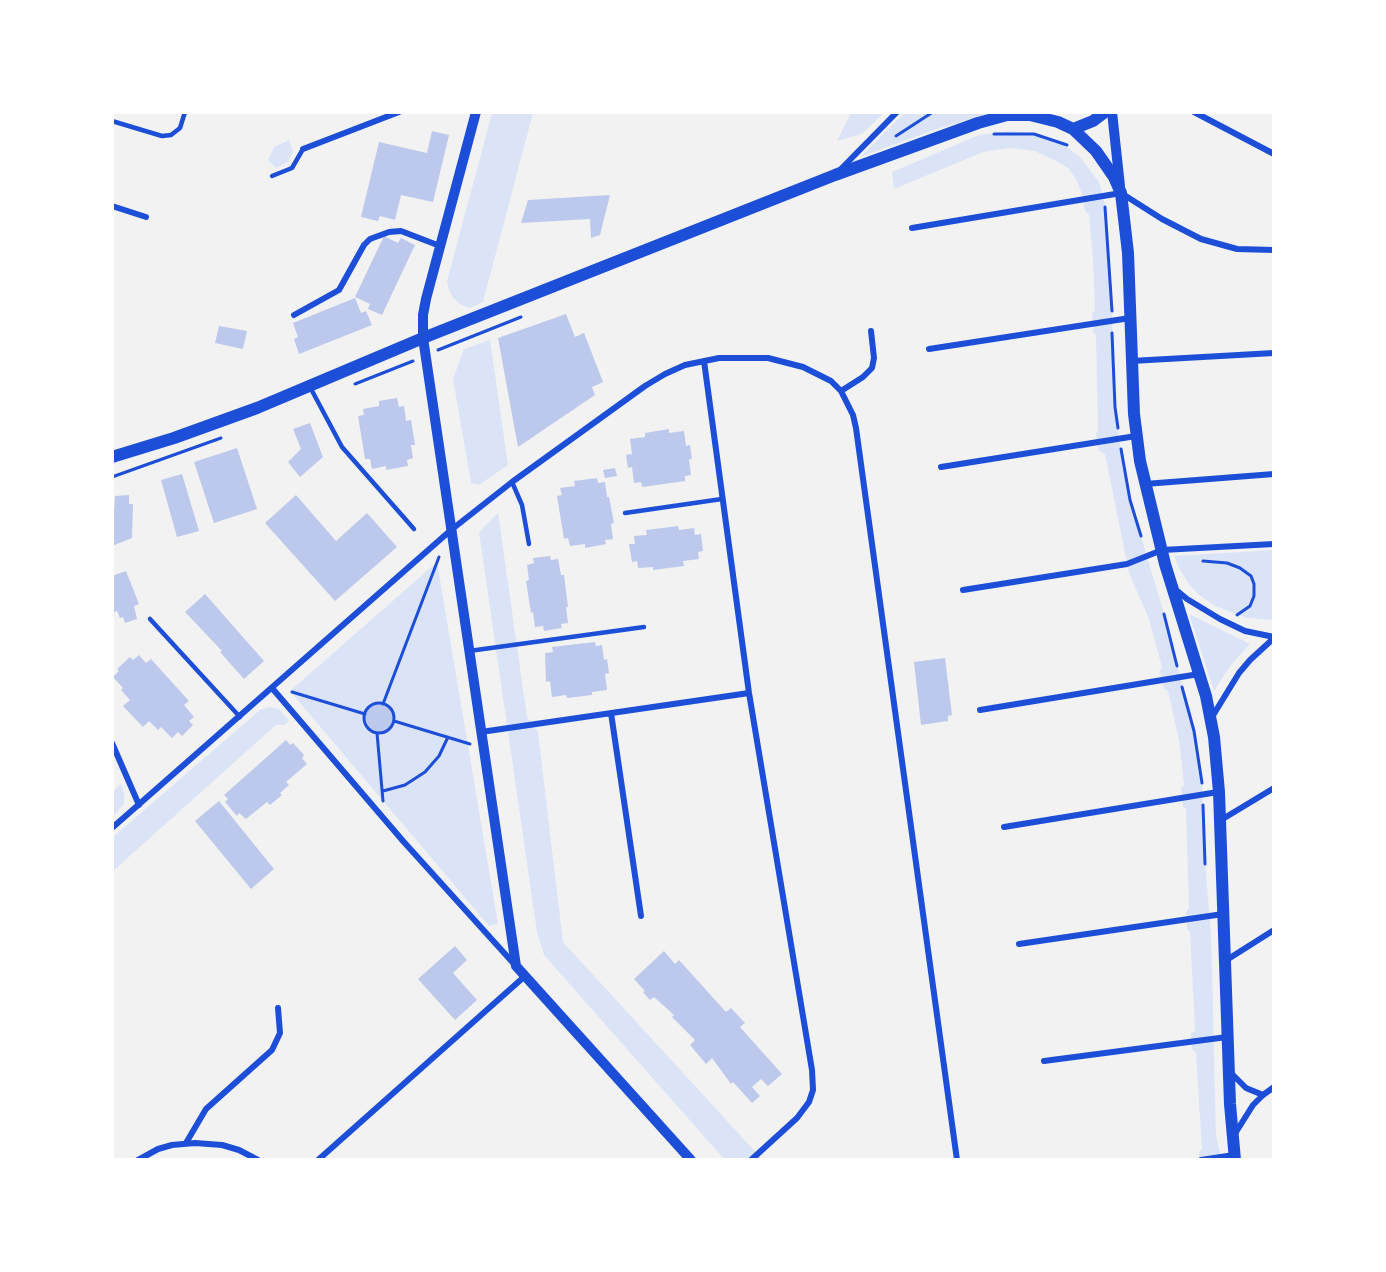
<!DOCTYPE html>
<html>
<head>
<meta charset="utf-8">
<style>
	body { margin:0 }
	#map { position:relative; width:1386px; height:1272px; overflow:hidden; background:#f2f2f2; font-family:Manrope,sans-serif }
	canvas { display:block }
	.frame { position:absolute; inset:0; border:114px solid #fff; pointer-events:none }
</style>
</head>
<body>
<div id="map">
<canvas width="1386" height="1272"></canvas>
<div class="frame"></div>
</div>
<script>
const c = document.querySelector('canvas').getContext('2d');
c.lineJoin = 'round';
function fill(path, color) {
  c.fillStyle = color;
  c.fill(path, 'evenodd');
}
function toPath(rows) {
  const path = new Path2D();
  for (const r of rows) {
    if (r.length === 3) {
      path.moveTo(r[0] + r[2], r[1]);
      path.arc(r[0], r[1], r[2], 0, 2 * Math.PI);
      continue;
    }
    path.moveTo(r[0], r[1]);
    for (let i = 2; i < r.length; i += 2) path.lineTo(r[i], r[i + 1]);
  }
  return path;
}
function trace(path, color, width, dash) {
  c.strokeStyle = color;
  c.lineWidth = width;
  c.lineCap = dash ? 'butt' : 'round';
  c.setLineDash(dash || []);
  c.stroke(path);
}
const green = toPath([
	[492,113,533,113,483,302,469,308,460,304,453,298,449,290,447,281],
	[851,113,851,112,884,113,862,134,837,141],
	[904,113,991,113,937,129,860,157],
	[1010,131,1040,135,1065,146,1079,156,1099,182,1106,208,1111,289,1115,407,1123,469,1130,500,1163,610,1194,731,1202,787,1204,851,1211,933,1216,1135,1221,1159,1199,1159,1199,1152,1202,1149,1196,1053,1192,1049,1191,1033,1195,1031,1190,932,1187,929,1186,912,1189,908,1186,809,1183,806,1181,788,1184,785,1179,740,1168,691,1164,689,1160,671,1162,667,1149,619,1129,573,1105,454,1099,451,1096,433,1098,430,1097,384,1096,335,1093,333,1092,314,1095,310,1093,260,1089,215,1085,211,1081,191,1076,179,1068,168,1056,161,1035,151,1010,148,983,152,894,189,892,172,979,135],
	[289,140,293,152,288,162,276,168,268,160,274,147],
	[490,340,508,465,479,485,471,483,453,379,464,349],
	[498,513,527,717,538,732,563,942,762,1159,724,1159,544,955,537,932,479,532],
	[1273,550,1273,620,1247,618,1215,606,1199,595,1189,584,1179,568,1174,556],
	[437,562,498,924,489,926,290,691],
	[1189,614,1250,644,1230,666,1214,691],
	[269,707,279,709,289,721,285,725,276,725,113,871,113,837,260,710],
	[121,784,124,793,124,804,113,816,113,791]
]);
const building = toPath([
	[432,131,449,135,433,202,401,195,395,220,380,216,378,221,361,217,379,142,427,153],
	[610,195,600,235,591,238,590,219,521,223,528,200],
	[384,236,398,243,401,238,415,245,382,315,368,309,370,304,355,297],
	[355,298,361,313,366,311,372,325,299,354,294,339,298,337,293,323],
	[566,314,575,337,584,333,603,382,592,387,595,395,518,447,498,338],
	[219,326,247,331,243,349,215,343],
	[397,398,399,407,404,406,406,421,411,420,415,445,411,445,413,458,407,460,408,466,386,470,386,466,372,469,370,459,365,459,358,416,364,415,363,409,379,406,379,401],
	[310,423,323,457,300,477,288,462,301,449,293,429],
	[669,429,669,433,684,431,686,446,690,445,692,459,689,459,691,475,685,476,685,481,642,487,641,482,634,483,632,467,628,468,626,455,632,454,630,439,645,437,645,433],
	[237,448,257,509,214,523,194,462],
	[615,468,617,476,605,478,603,470],
	[182,474,199,531,177,537,161,480],
	[597,478,598,483,605,482,607,497,609,497,614,523,611,524,613,539,605,540,606,544,585,548,585,544,570,546,568,538,564,539,557,496,562,495,560,488,575,486,574,481],
	[129,495,129,504,133,504,132,538,112,546,115,496],
	[296,495,336,541,367,513,397,547,335,601,265,523],
	[678,526,679,530,694,528,695,535,701,534,703,551,698,552,699,559,683,561,684,566,653,570,653,567,638,568,637,561,632,562,629,544,635,544,634,536,647,535,646,530],
	[550,556,551,560,558,559,561,575,564,575,568,607,566,607,568,623,561,624,562,628,544,631,543,626,535,627,533,612,531,613,526,581,529,580,527,565,534,563,533,558],
	[126,571,139,604,134,606,137,619,125,623,123,617,120,618,117,611,112,613,112,576],
	[205,594,264,661,244,679,220,652,222,651,185,612],
	[595,642,596,646,602,645,604,660,607,659,609,673,605,674,607,690,592,692,592,695,567,698,566,695,552,697,550,681,546,682,545,653,553,652,552,647],
	[139,655,146,663,151,659,189,701,184,705,194,717,189,721,193,725,182,736,178,732,172,738,161,727,158,730,149,721,143,727,123,706,130,700,121,690,123,688,113,677,119,671,117,669,130,657,133,660],
	[945,658,952,715,948,716,948,721,921,725,914,662],
	[379,718,15],
	[286,740,290,745,293,743,304,755,302,758,307,764,286,782,289,785,280,793,282,795,270,805,267,802,246,819,239,813,237,816,225,802,228,799,224,795],
	[219,801,274,869,251,889,195,821],
	[455,946,467,960,453,973,477,1000,455,1020,418,979],
	[664,951,675,964,679,960,726,1012,731,1008,745,1023,740,1027,782,1074,768,1086,761,1079,752,1087,760,1096,752,1103,733,1082,731,1084,712,1058,706,1064,690,1045,695,1040,672,1017,674,1015,654,997,650,1000,643,992,645,991,634,979]
]);
const path = toPath([
	[994,134,1034,134,1067,145],
	[896,136,933,112],
	[1105,207,1112,311],
	[1112,333,1115,407,1118,428],
	[438,350,521,317],
	[355,384,413,361],
	[1121,449,1130,500,1141,536],
	[112,477,221,438],
	[1203,561,1227,563,1240,568,1251,576,1254,584,1254,596,1250,606,1237,615],
	[1164,614,1177,666],
	[1182,687,1194,731,1202,783],
	[292,692,365,714],
	[379,718,15],
	[383,704,439,557],
	[394,721,470,744],
	[377,733,383,801],
	[383,791,405,785,425,772,439,756,448,737],
	[1203,805,1205,864]
]);
const service = toPath([
	[112,121,162,136,171,135,180,128,185,112],
	[272,176,292,168,303,149],
	[310,387,342,447,414,529],
	[512,482,522,505,529,544],
	[625,513,722,499],
	[150,619,240,717],
	[469,651,644,627]
]);
const minor = toPath([
	[1194,112,1274,154],
	[303,149,399,112],
	[841,169,897,112],
	[112,206,146,217],
	[912,228,1121,193,1162,219,1201,239,1237,249,1274,250],
	[294,315,339,290,364,245,370,239,389,232,401,231,440,246],
	[929,349,1130,318],
	[704,361,749,693,812,1070,813,1090,809,1102,797,1118,751,1160],
	[1131,361,1274,353],
	[841,391,863,377,872,368,874,358,871,331],
	[941,467,1136,436],
	[1145,484,1274,474],
	[1175,589,1187,599,1220,619,1245,631,1274,637],
	[963,590,1127,564,1162,550,1274,544],
	[272,688,403,841,515,965],
	[980,710,1199,674],
	[611,713,641,916],
	[1212,717,1239,673,1250,660,1274,638],
	[481,732,749,693],
	[112,743,139,805],
	[1221,820,1274,788],
	[1004,827,1218,792],
	[112,828,451,530,512,482,645,386,665,374,685,365,719,358,768,358,803,367,831,381,841,391,853,415,856,428,957,1160],
	[1019,944,1223,914],
	[1225,961,1274,930],
	[1044,1061,1227,1037],
	[1232,1074,1246,1088,1263,1095],
	[1236,1132,1253,1105,1263,1095,1274,1087],
	[186,1143,206,1109,272,1050,280,1033,278,1008],
	[138,1160,158,1149,172,1145,195,1143,222,1145,239,1150,258,1160],
	[318,1160,525,976],
	[1201,1160,1234,1155]
]);
const tertiary = toPath([
	[476,112,426,299,423,315,423,338,516,966,691,1160],
	[1112,112,1120,186]
]);
const secondary = toPath([
	[1073,129,1093,121,1105,112],
	[112,457,174,438,257,408,423,338,835,175,978,123,1007,115,1030,115,1058,122,1073,129,1096,151,1114,177,1121,193,1128,253,1134,414,1140,461,1165,564,1206,696,1214,737,1219,792,1230,1104,1235,1160]
]);
fill(green, '#dbe4f7');
fill(building, '#bdc9ec');
trace(path, '#1d4ed8', 3);
trace(service, '#1d4ed8', 4.5);
trace(minor, '#1d4ed8', 6);
trace(tertiary, '#1d4ed8', 10);
trace(secondary, '#1d4ed8', 12);
</script>
</body>
</html>
